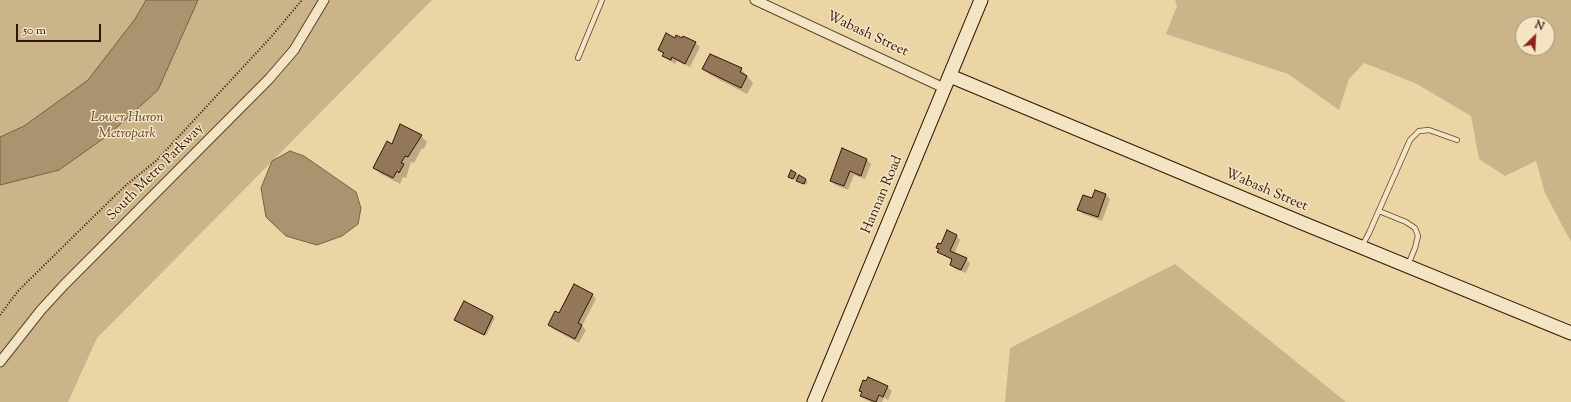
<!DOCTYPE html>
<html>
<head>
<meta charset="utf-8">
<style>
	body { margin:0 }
	#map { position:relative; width:1571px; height:402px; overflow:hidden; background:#ecd5a5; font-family:"Sorts Mill Goudy",serif }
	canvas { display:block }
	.north { position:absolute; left:1515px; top:16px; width:40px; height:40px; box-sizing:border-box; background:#f3e4c4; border:1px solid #a59178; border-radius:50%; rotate:24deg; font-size:11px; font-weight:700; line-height:16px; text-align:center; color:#301406 }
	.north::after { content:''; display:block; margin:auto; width:14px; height:18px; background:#8f2418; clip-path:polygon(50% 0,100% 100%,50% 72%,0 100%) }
	.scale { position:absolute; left:16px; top:24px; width:85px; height:18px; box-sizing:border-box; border:2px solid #301406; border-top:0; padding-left:5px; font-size:12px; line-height:14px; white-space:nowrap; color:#301406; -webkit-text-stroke:3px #f3e4c4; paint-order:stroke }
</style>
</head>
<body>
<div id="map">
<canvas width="1571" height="402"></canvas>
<div class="north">N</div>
<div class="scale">50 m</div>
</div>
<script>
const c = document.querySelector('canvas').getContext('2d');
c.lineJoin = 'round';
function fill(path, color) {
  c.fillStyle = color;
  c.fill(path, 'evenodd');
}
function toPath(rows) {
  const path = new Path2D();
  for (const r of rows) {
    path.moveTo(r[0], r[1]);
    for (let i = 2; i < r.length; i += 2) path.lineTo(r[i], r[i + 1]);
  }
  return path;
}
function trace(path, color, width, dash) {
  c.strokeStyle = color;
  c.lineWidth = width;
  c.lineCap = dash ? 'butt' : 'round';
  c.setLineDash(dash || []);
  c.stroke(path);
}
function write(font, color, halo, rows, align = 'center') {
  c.font = font + ' "Sorts Mill Goudy",serif';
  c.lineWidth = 3;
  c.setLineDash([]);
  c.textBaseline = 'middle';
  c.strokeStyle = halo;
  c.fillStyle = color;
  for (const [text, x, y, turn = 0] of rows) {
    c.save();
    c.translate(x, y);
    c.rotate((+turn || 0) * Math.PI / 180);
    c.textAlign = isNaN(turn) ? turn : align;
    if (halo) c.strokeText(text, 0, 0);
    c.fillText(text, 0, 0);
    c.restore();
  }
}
const green = toPath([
	[0,0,432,0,97,338,68,402,0,402],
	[1175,0,1571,0,1571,242,1545,193,1536,161,1505,176,1479,159,1471,116,1415,83,1364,63,1349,79,1339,110,1288,74,1166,34,1177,6],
	[1523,24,1547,24,1547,48,1523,48],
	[1175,264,1346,402,1005,402,1010,348]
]);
const water = toPath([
	[146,0,198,0,158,90,107,136,59,170,0,185,0,137,24,126,88,80,135,19,146,0],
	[290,151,304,156,356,192,361,208,358,224,342,236,317,245,286,236,266,217,261,188,272,161,290,151]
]);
const shadow = toPath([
	[676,39,695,43,700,47,690,67,677,61,675,64,668,60,659,49],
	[704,69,741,69,753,83,747,94,710,75],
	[421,136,427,142,424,149,422,148,414,163,411,162,406,178,403,177,400,184,381,174,374,168,392,145],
	[842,150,867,160,871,164,865,179,854,175,848,190,835,185,831,180],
	[792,171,806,180,808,182,806,185,796,179,795,180,791,178,789,176],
	[1095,191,1106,195,1110,199,1102,221,1083,214,1078,209,1092,199],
	[956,235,960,240,954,254,966,259,970,263,966,273,955,269,951,264,953,261,939,252,940,250,937,248],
	[592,295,596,299,582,326,586,330,579,343,553,329,549,325,560,314],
	[464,302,495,318,486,336,455,320],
	[887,387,892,391,888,400,884,398,882,402,871,402,866,400,860,390]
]);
const building = toPath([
	[666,33,675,38,676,35,682,38,683,36,696,42,685,64,672,57,671,60,662,56,664,53,658,50,666,33],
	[710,54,742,68,740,72,747,76,741,88,702,69,710,54],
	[400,124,422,135,408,157,405,156,401,163,404,164,399,173,397,171,393,178,373,168,387,141,392,144,400,124],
	[842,148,867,159,861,176,850,171,844,186,830,181,842,148],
	[791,170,796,173,793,179,788,177,791,170],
	[799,175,806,179,804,184,796,181,799,175],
	[1095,190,1106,194,1098,217,1077,210,1083,195,1092,198,1095,190],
	[947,230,957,235,950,251,967,258,961,270,950,265,952,259,937,252,939,249,936,248,938,243,941,244,947,230],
	[574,284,593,294,578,323,582,325,575,339,548,325,555,311,559,313,574,284],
	[464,301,493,316,484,335,454,320,464,301],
	[868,377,888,386,883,397,879,395,876,402,860,396,862,392,859,391,863,380,866,381,868,377]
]);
const path = toPath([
	[0,315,18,291,82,228,125,186,157,160,271,37,302,0]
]);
const lane = toPath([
	[578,58,602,0],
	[1379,211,1406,222,1415,228,1418,236,1415,248,1408,265],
	[1362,246,1369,233,1410,140,1419,131,1429,130,1457,140]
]);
const street = toPath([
	[755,0,944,88],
	[0,362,41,310,64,285,269,79,294,50,324,0]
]);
const secondary = toPath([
	[950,76,1300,222,1571,333],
	[814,402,981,0]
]);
const streetNames = [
	["Wabash Street",867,35,25],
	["South Metro Parkway",156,173,-45],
	["Wabash Street",1266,191,23],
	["Hannan Road",883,195,-67]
];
const parkNames = [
	["Lower Huron",127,119],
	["Metropark",127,135]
];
fill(green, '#ccb48a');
fill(water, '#ac936f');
trace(water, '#7a6045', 1);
fill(shadow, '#0003');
fill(building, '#927859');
trace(building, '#301406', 1);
trace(lane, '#5f442e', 6);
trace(street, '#5f442e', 11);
trace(secondary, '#301406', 15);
trace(path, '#301406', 2, [1, 2]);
trace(lane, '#f3e4c4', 4.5);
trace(street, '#f3e4c4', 9);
trace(secondary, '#f3e4c4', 13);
write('14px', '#301406', '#f3e4c4', streetNames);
write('italic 14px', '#5f442e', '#f3e4c4', parkNames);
</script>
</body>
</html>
